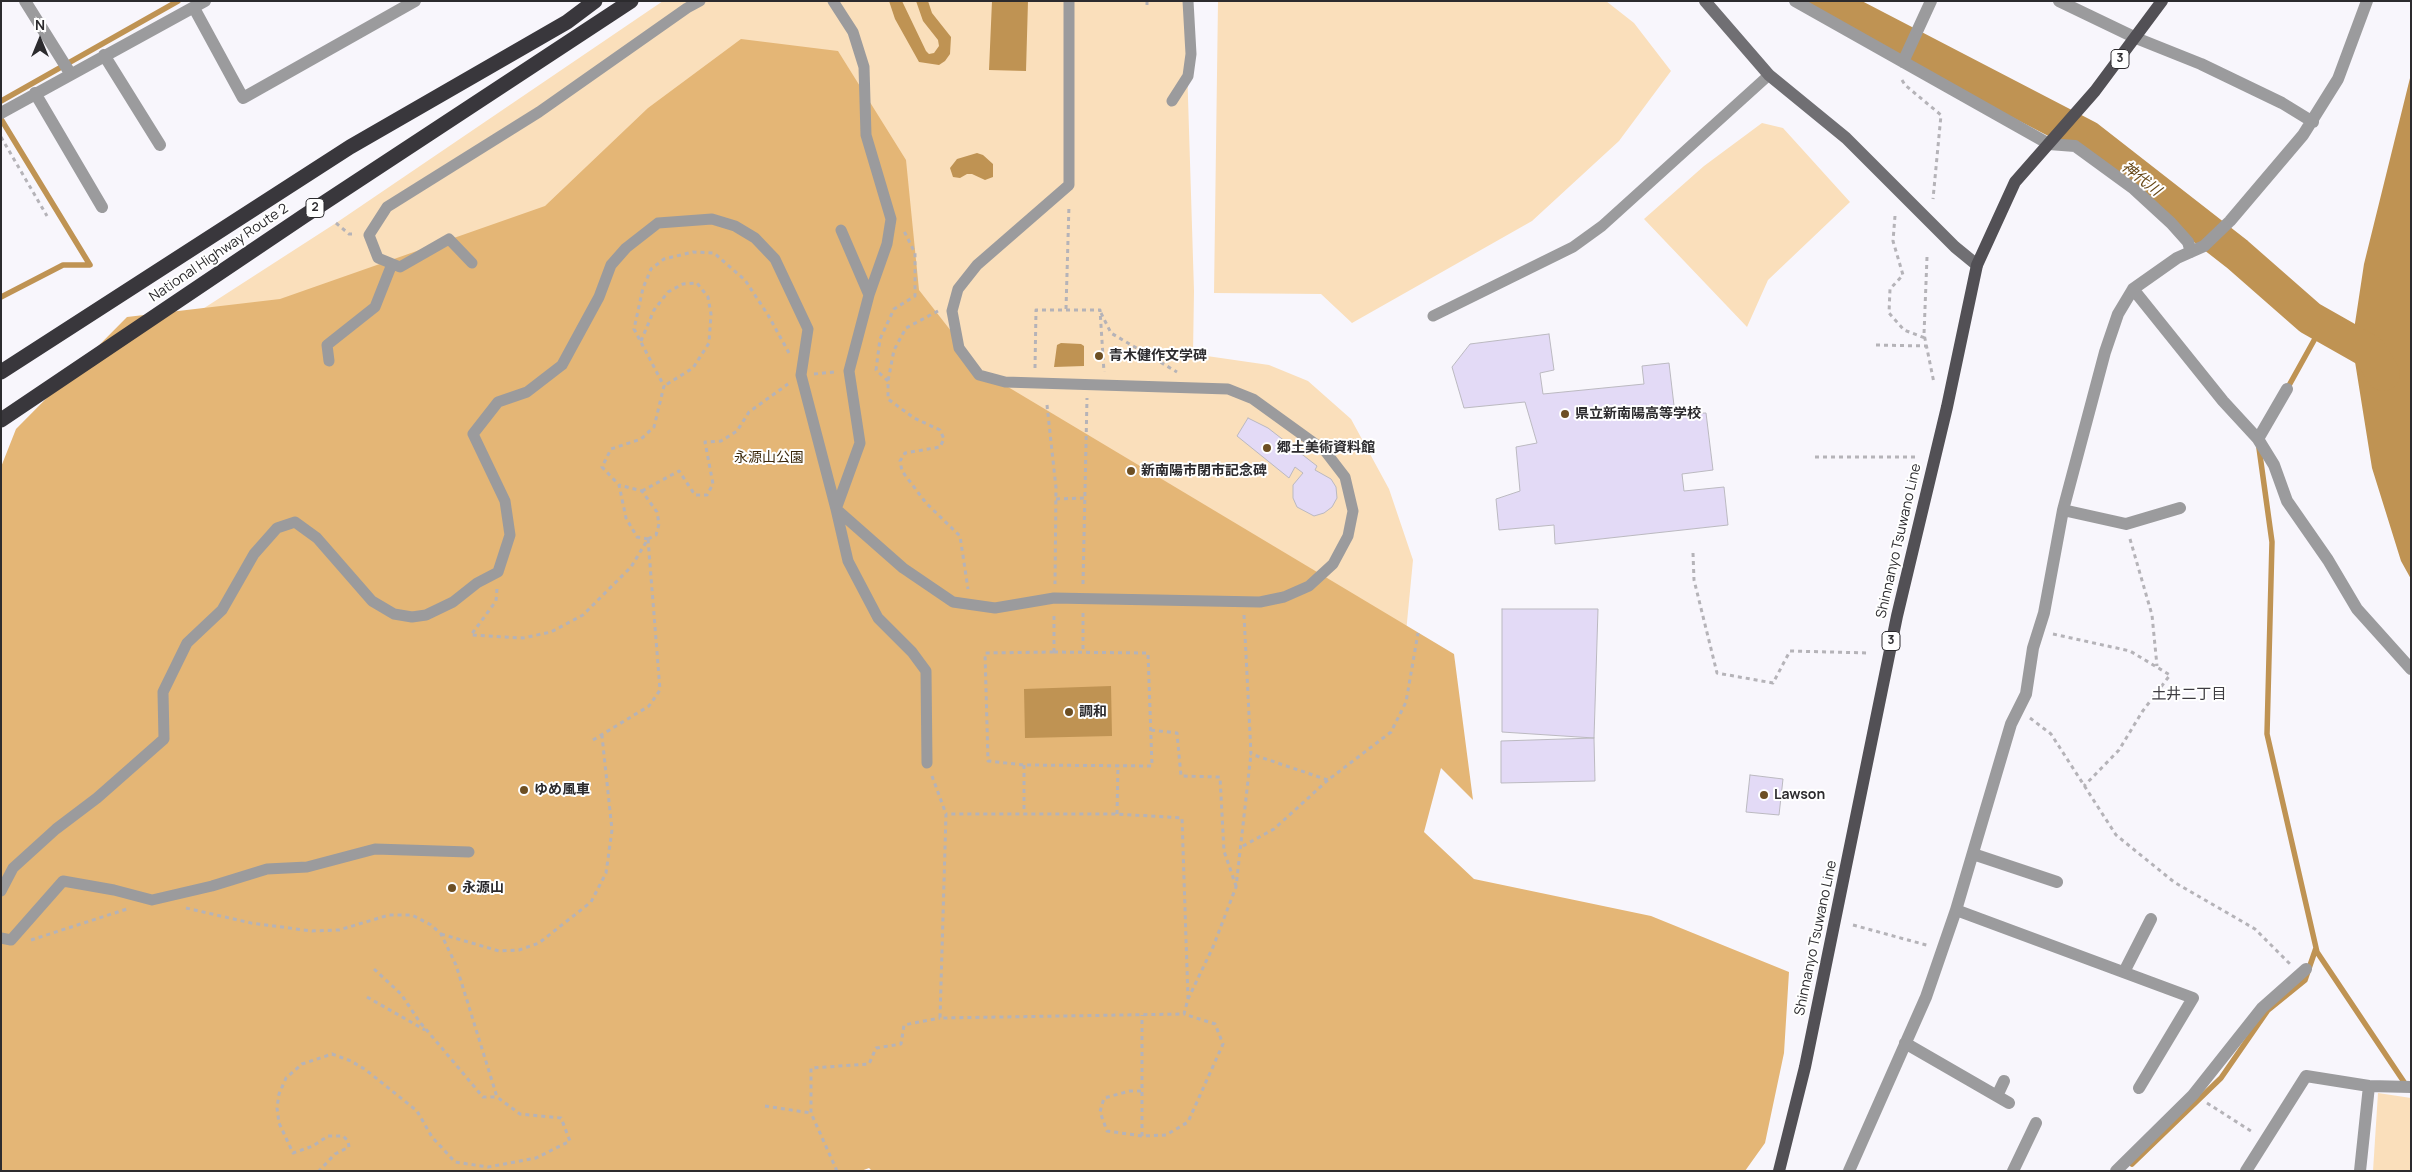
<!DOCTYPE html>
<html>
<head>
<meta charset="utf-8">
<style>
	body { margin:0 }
	#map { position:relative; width:2412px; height:1172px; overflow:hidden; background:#f8f6fc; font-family:Manrope,sans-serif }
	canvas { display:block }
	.frame { position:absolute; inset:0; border:2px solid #2c2b2e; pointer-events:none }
	.north { position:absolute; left:15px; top:15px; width:50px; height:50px; -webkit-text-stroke:4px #fff; paint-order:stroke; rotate:0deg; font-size:14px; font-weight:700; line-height:20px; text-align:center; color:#2c2b2e }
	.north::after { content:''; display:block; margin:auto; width:18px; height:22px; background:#2c2b2e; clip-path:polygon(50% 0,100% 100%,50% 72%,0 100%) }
</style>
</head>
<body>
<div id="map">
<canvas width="2412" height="1172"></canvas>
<div class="frame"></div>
<div class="north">N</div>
</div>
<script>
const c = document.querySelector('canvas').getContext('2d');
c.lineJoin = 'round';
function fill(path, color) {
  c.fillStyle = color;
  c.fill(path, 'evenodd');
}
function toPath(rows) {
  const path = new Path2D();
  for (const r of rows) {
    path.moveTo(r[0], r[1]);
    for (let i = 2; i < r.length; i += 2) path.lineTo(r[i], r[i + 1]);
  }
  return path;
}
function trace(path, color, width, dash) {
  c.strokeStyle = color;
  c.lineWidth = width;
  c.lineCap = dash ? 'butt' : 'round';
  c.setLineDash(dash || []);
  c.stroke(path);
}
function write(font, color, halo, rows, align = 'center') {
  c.font = font + ' Manrope,"Noto Sans JP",sans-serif';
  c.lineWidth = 4;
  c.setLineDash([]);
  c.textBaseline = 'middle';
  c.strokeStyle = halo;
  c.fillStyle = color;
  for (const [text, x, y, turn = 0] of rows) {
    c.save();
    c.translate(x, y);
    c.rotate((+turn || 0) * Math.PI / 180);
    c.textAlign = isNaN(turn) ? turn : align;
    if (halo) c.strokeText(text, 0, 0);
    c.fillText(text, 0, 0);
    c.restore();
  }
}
const green = toPath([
	[663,1,1185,1,1194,291,1193,354,1269,365,1308,381,1351,419,1389,489,1413,560,1402,674,198,312,336,223],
	[1218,1,1606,1,1634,23,1671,71,1619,141,1532,221,1352,323,1321,294,1214,293],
	[1762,123,1783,128,1850,202,1768,280,1747,327,1644,219,1704,166],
	[2378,1093,2411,1098,2411,1171,2373,1171]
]);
const forest = toPath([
	[741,39,838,51,906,160,919,290,983,372,1454,654,1473,800,1441,768,1424,832,1474,879,1651,916,1789,972,1784,1053,1765,1143,1745,1171,872,1171,869,1168,861,1171,1,1171,1,467,16,429,127,317,280,299,545,206,648,108]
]);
const water = toPath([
	[889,1,902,1,926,51,929,54,934,53,939,46,938,40,923,21,916,1,928,1,932,13,951,37,950,54,945,61,939,65,919,62,895,19],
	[992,1,1028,1,1026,71,989,70],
	[2411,74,2411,579,2401,561,2372,468,2352,343,2364,264],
	[977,153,983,155,993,164,993,177,985,180,972,174,967,174,960,178,953,177,950,168,957,159],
	[1061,343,1081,344,1084,346,1084,366,1054,367,1057,345],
	[1111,686,1112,736,1025,738,1024,689]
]);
const stream = toPath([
	[1,101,178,1],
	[1,119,90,265,63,265,1,297],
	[2287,389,2322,326],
	[2259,448,2272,542,2267,734,2317,952,2406,1085],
	[2132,1164,2221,1078,2268,1010,2305,980,2316,948]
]);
const river = toPath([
	[1825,1,2087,137,2237,254,2310,318,2370,352,2383,374]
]);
const building = toPath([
	[1549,334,1554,370,1540,373,1543,394,1644,384,1642,366,1669,363,1675,414,1706,413,1713,470,1682,474,1684,491,1724,487,1728,525,1555,544,1554,525,1499,530,1496,499,1520,491,1516,447,1537,443,1525,402,1464,408,1452,367,1470,344,1549,334],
	[1248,418,1268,428,1317,466,1315,470,1331,479,1336,487,1337,498,1332,507,1324,513,1314,516,1297,507,1293,498,1293,485,1303,473,1295,467,1289,478,1237,436,1248,418],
	[1502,609,1598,609,1594,738,1502,732,1502,609],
	[1594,738,1595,781,1501,783,1501,741,1594,738],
	[1750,775,1783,779,1779,815,1746,812,1750,775]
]);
const path = toPath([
	[1147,1,1147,6],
	[1902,80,1905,85,1941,115,1933,199],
	[1,137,47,216],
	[1895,216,1893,241,1903,275,1890,289,1889,313,1904,330,1925,338],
	[336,223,349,234,356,234],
	[1927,257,1924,334,1934,383],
	[1066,309,1069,205],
	[938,311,906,328,894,350,888,381,888,399,914,418,940,430,944,439,940,447,905,453,900,461,902,471,926,503,960,536,968,589],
	[1101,313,1111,333,1177,372],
	[641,341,654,310,668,292,683,284,697,283,708,297,711,314,709,343,693,368,664,386],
	[1876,345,1927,346],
	[1035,368,1036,310,1100,310,1104,372],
	[814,374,835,372],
	[888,381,876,370,880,339,894,309,915,296,915,253,904,231],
	[1047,405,1056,488,1055,584],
	[1815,457,1917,457],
	[642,491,679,471,695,495,707,495,713,484,705,442,721,441,737,431,749,412,788,384],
	[1056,499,1086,498],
	[648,539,637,537,626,518,619,485,602,467,611,449,641,439,654,427,664,386,634,329,643,288,651,269,664,259,693,252,714,253,745,280,768,315,789,353],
	[2130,539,2152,615,2157,666],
	[1693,553,1694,580,1717,673,1773,683,1790,651,1870,653],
	[1083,584,1087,398],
	[497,589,496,601,471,635,523,638,551,632,583,615,631,567,648,539,656,535,659,524,657,512,642,491,619,485],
	[1083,613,1083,652],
	[1244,615,1251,754,1328,780,1391,732,1406,702,1418,633],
	[2053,634,2130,651,2170,675,2142,712,2119,750,2084,786],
	[1054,652,1148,653,1152,766,1024,765,988,761,985,653,1054,652],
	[1054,652,1054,613],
	[2030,718,2051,734,2116,835,2174,882,2255,929,2290,964],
	[1151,730,1177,733,1181,776,1220,777,1224,851,1236,886],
	[593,740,649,706,660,690,648,539],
	[1024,765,1024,813],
	[932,776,946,814,940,1018,1184,1014,1188,999,1182,818,1117,814,946,814],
	[1117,814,1118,765],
	[1243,846,1274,829,1328,780],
	[186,908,251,923,312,931,339,930,389,915,412,915,431,925,441,934,456,965,497,1097,520,1114,561,1118,570,1141,536,1158,488,1167,455,1162,432,1137,417,1111,366,1070,351,1061,332,1054,302,1064,286,1078,279,1094,277,1108,279,1123,293,1153,313,1146,328,1136,343,1136,348,1141,349,1147,335,1154,319,1171],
	[1853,925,1930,946],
	[441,934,499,951,519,950,539,943,591,902,606,873,612,830,602,736],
	[31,940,127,909],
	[374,969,401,994,419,1021,483,1097,497,1097],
	[367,997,425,1030],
	[1188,999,1213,947,1236,887,1251,754],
	[1141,1091,1130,1091,1104,1098,1100,1112,1107,1131,1142,1136,1166,1135,1188,1122,1223,1044,1215,1024,1184,1014],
	[2207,1103,2254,1133],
	[765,1106,811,1113],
	[1142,1136,1142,1015],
	[837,1171,811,1113,811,1068,869,1064,876,1048,901,1044,904,1025,940,1018]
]);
const lane = toPath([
	[833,1,853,32,864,67,866,135,891,219,887,244,869,295,849,371,860,443,836,509,848,561,878,618,912,652,926,671,927,763],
	[1172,101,1188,76,1191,54,1188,1],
	[841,230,869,295],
	[472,263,449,239,400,267,378,258,369,235,387,207,539,112,687,8,700,1],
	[1433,316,1573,247,1602,226,1769,75],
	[329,361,327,345,375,307,392,264],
	[1,891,13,868,56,829,97,798,164,739,163,692,187,643,222,610,254,554,277,528,295,522,317,538,372,601,394,614,412,617,426,615,453,602,477,583,498,572,510,535,505,501,473,434,498,402,527,392,562,365,599,297,611,265,626,248,658,223,712,219,735,226,755,238,775,259,808,329,801,375,836,509,903,568,953,602,995,608,1054,598,1260,602,1284,597,1309,586,1333,564,1348,536,1353,511,1345,477,1325,451,1253,399,1228,389,1005,382,979,375,959,348,952,311,958,289,977,265,1069,185,1069,1],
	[1,938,11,940,63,881,114,890,152,900,212,886,267,869,307,867,375,849,469,852]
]);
const street = toPath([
	[25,1,70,73],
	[1795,1,2049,144,2075,146,2134,189,2171,223,2188,242,2191,252],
	[2059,1,2136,38,2201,64,2282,103,2313,122],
	[194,8,243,98,415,1],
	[104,55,160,145],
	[1903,62,1931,1],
	[35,93,102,207],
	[1,113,205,1],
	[2133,289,2223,401,2258,439,2274,465,2287,501,2328,560,2357,609,2411,669],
	[2258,439,2287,389],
	[2063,510,2126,524,2180,508],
	[1973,854,2057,882],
	[1956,910,2193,998,2139,1088],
	[2124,972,2151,919],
	[1905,1043,2009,1103],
	[1997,1096,2004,1081],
	[1849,1171,1926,997,1956,910,2011,724,2026,694,2033,648,2044,613,2063,510,2105,352,2118,314,2133,289,2177,258,2204,246,2230,221,2303,135,2338,79,2367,1],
	[2013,1171,2036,1123],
	[2116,1171,2193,1095,2262,1008,2306,969],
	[2246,1171,2306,1076,2369,1086,2411,1087],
	[2360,1171,2369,1086]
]);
const secondary = toPath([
	[1705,1,1769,75,1846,138,1955,247,1977,265]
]);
const primary = toPath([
	[1779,1171,1805,1067,1897,616,1947,407,1977,265,2015,182,2095,91,2162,1]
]);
const highway = toPath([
	[1,372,350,147,567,22,595,1],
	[1,420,304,216,631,1]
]);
const markers = [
	[1099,356,5,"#6d4f23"],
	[1565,414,5,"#6d4f23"],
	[1267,448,5,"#6d4f23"],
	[1131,471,5,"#6d4f23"],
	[1069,712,5,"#6d4f23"],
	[524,790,5,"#6d4f23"],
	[1764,795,5,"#6d4f23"],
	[452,888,5,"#6d4f23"]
];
const shields = [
	[2120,59,18],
	[315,208,18],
	[1891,641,18]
];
const shieldNames = [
	["3",2120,59],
	["2",315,208],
	["3",1891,641]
];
const streetNames = [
	["National Highway Route 2",219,253,-34],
	["Shinnanyo Tsuwano Line",1899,541,-77],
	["Shinnanyo Tsuwano Line",1816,938,-78]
];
const poiNames = [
	["青木健作文学碑",1109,356],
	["県立新南陽高等学校",1575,414],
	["郷土美術資料館",1277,448],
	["新南陽市閉市記念碑",1141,471],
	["調和",1079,712],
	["ゆめ風車",534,790],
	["Lawson",1774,795],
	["永源山",462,888]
];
const parkNames = [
	["永源山公園",769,458]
];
const waterNames = [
	["神代川",2141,179,38]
];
const neighbourhoodNames = [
	["土井二丁目",2189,695]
];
fill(green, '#fadfbb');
fill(forest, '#e4b676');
fill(water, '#bf9353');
trace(stream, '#bf9353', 5.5);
trace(river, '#bf9353', 34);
fill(building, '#e3daf6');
trace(building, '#bbb9c0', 1);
trace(path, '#b5b3b8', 3, [4, 4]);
trace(lane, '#9b9b9d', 11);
trace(street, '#9b9b9d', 12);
trace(secondary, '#706f73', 12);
trace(primary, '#525055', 12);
trace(highway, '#39373c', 15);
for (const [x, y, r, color] of markers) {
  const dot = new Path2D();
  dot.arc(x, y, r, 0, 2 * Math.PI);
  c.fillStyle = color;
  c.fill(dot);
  trace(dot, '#fff', 2);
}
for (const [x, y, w] of shields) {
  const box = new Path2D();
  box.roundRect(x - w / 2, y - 9.5, w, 19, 4);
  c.fillStyle = '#fff';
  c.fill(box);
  trace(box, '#2c2b2e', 1);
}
write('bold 12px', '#2c2b2e', null, shieldNames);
write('14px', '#2c2b2e', '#fff', streetNames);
write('bold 14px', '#2c2b2e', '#fff', poiNames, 'left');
write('14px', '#3b280b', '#fff', parkNames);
write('italic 15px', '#674817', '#fff', waterNames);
write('15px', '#3e3c41', '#fff', neighbourhoodNames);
</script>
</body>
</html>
